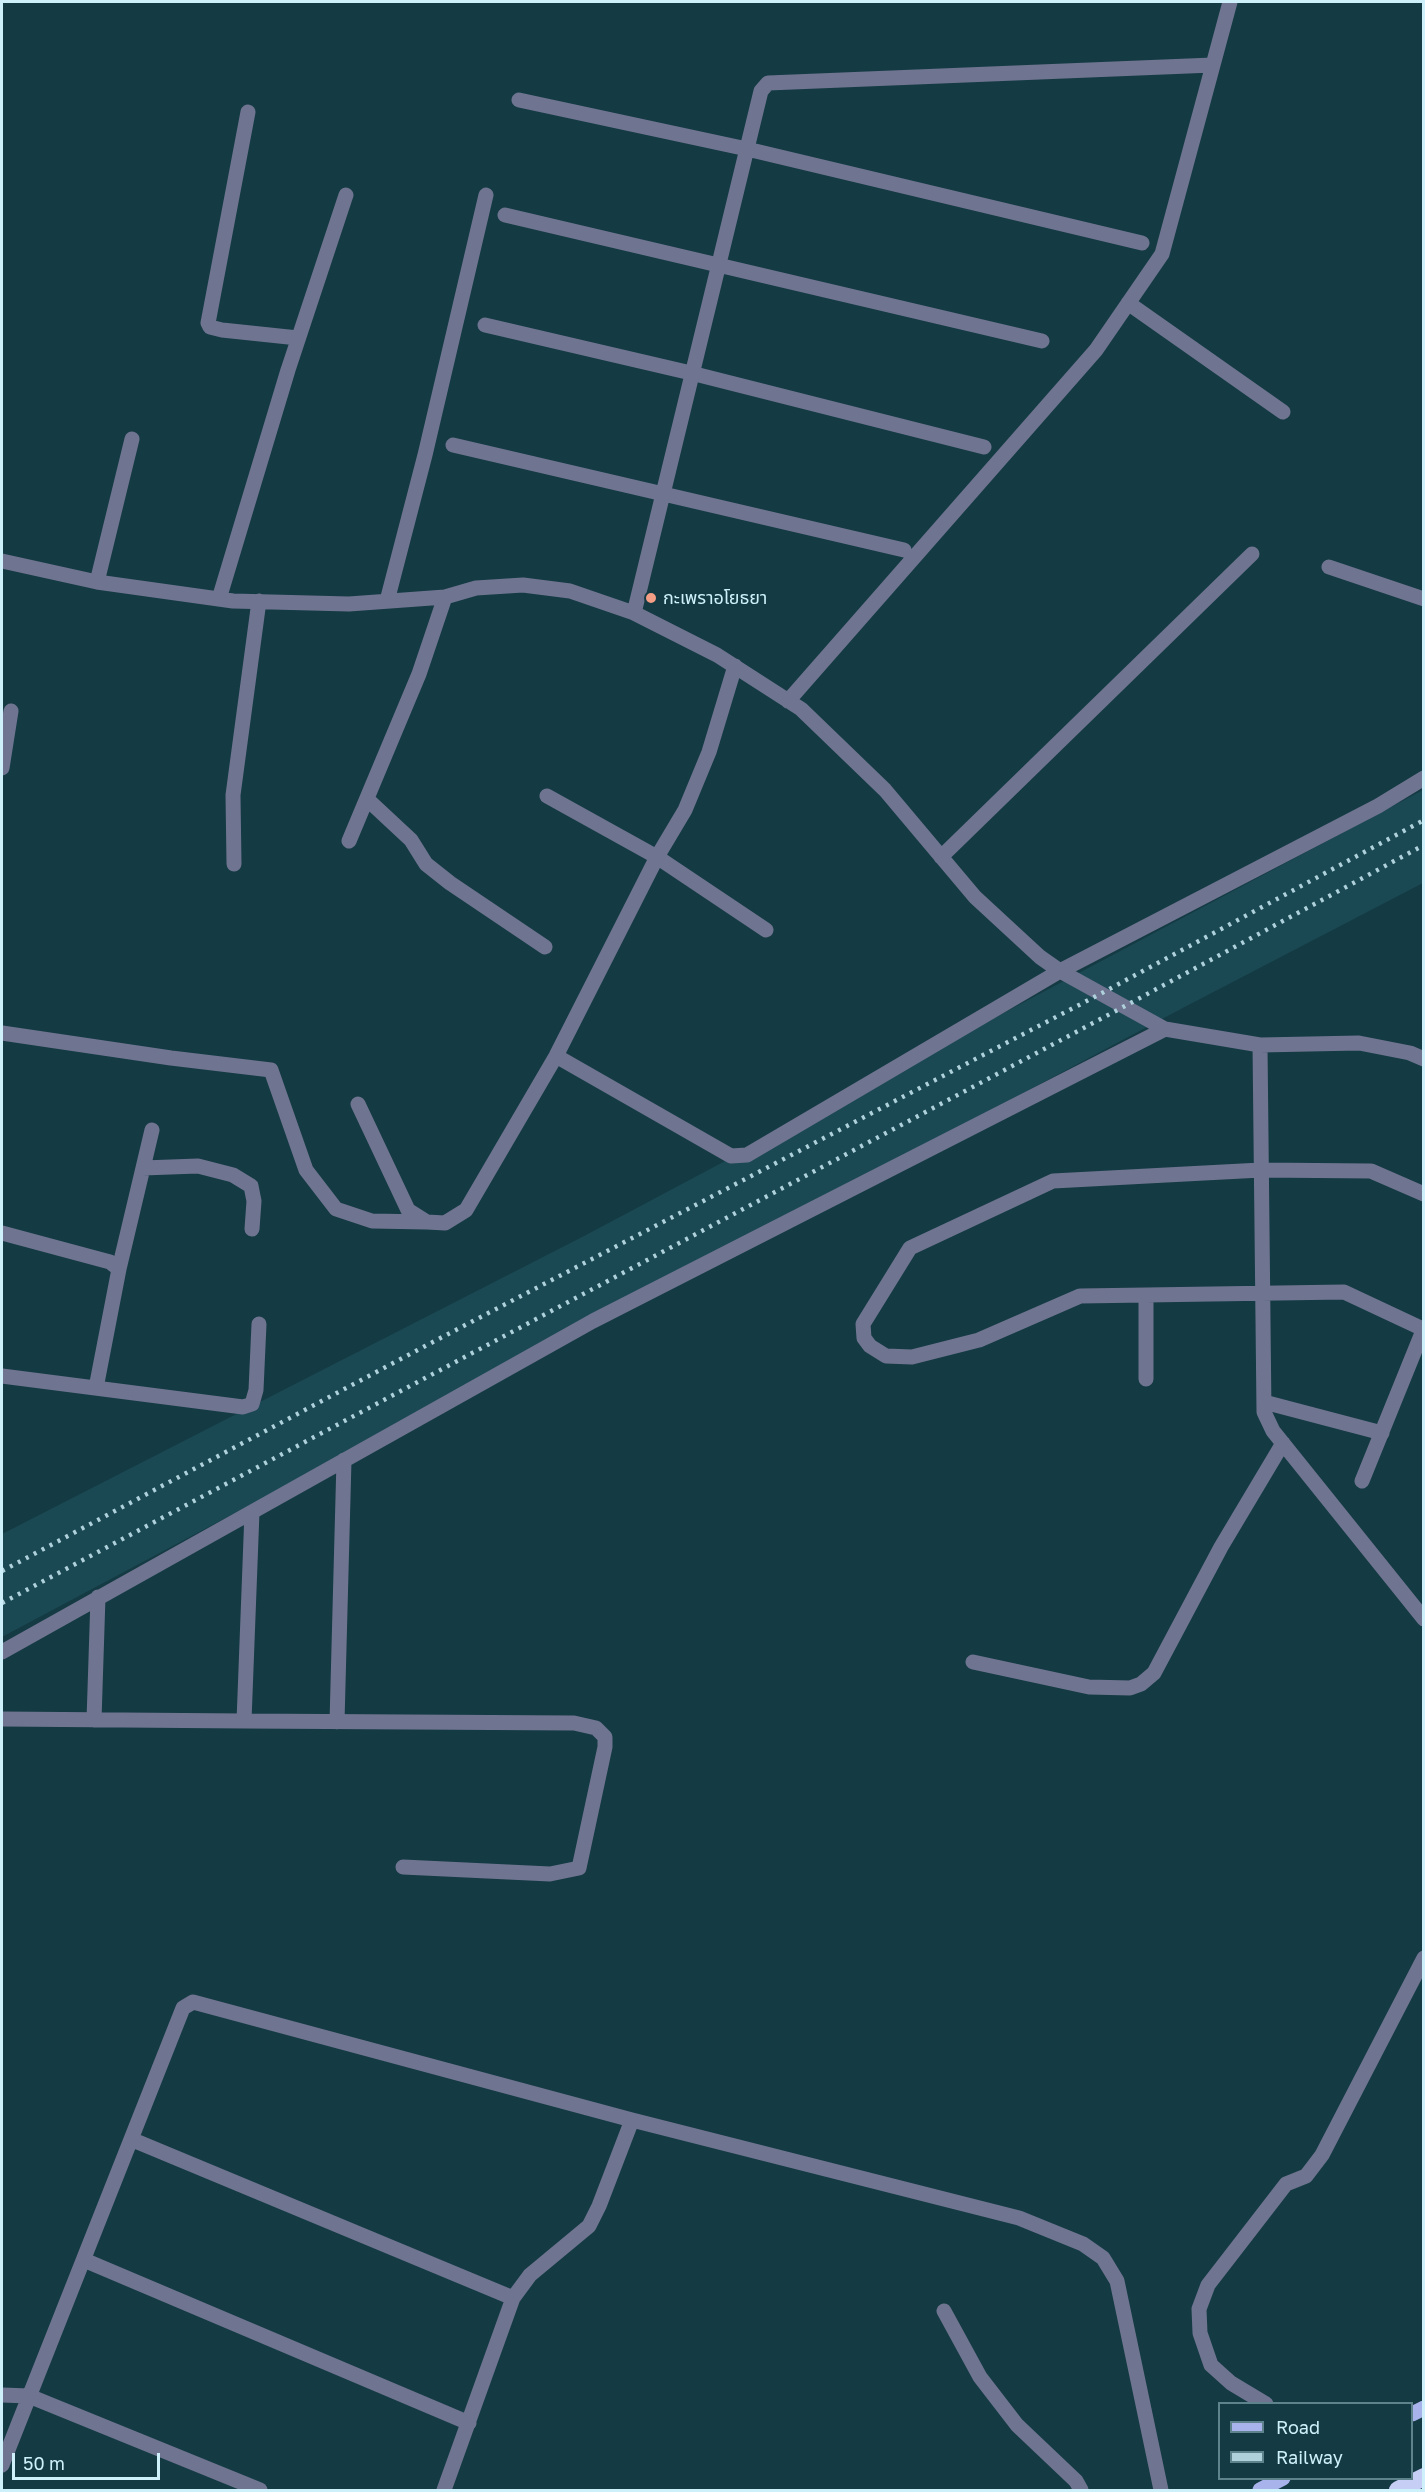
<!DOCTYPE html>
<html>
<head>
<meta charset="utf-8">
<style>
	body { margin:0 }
	#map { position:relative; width:1425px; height:2492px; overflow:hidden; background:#143a43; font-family:"Golos Text",sans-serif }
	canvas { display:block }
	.frame { position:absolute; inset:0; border:3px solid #cef0fa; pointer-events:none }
	.legend { position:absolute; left:1218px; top:2402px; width:195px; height:78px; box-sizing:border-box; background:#143a43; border:2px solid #5e838c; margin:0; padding:8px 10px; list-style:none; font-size:18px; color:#cef0fa }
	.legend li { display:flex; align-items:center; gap:12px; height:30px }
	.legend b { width:30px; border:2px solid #5e838c }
	.scale { position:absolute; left:12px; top:2453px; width:148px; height:27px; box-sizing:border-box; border:3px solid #cef0fa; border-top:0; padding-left:8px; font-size:18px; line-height:21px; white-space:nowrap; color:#cef0fa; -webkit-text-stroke:4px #143a43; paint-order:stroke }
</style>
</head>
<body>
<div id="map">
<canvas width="1425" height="2492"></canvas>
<div class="frame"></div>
<ul class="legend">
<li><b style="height:8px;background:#a9b3eb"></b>Road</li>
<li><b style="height:8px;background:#aed1db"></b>Railway</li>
</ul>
<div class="scale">50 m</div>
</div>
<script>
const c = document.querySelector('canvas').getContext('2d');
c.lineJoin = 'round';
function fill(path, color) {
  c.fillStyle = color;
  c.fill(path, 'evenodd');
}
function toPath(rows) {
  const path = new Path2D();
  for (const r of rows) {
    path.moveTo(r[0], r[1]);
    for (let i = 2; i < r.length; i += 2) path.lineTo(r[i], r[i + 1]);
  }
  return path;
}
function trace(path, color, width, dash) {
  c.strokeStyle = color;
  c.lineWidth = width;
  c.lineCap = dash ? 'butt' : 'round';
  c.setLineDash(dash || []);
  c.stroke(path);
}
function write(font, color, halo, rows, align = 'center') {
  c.font = font + ' "Golos Text","Noto Sans Thai",sans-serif';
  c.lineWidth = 4.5;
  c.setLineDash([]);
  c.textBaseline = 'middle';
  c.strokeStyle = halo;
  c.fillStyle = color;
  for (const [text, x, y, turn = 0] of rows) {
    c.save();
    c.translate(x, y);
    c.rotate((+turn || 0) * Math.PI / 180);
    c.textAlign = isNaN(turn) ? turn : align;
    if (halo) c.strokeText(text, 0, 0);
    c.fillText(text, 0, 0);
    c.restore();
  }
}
const built = toPath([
	[1423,790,1423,883,1179,1010,2,1637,2,1534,584,1236]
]);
const minor = toPath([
	[519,100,747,149,1142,243],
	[248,112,208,323,210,327,222,330,298,338],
	[505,215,1042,341],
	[1128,303,1283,412],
	[485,325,691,373,984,447],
	[453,445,904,550],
	[2,561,97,582,233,601,349,604,445,597,476,588,523,585,570,591,634,613,717,655,801,709,885,790,975,897,1040,957,1060,971,1165,1029,1260,1045,1359,1043,1410,1053,1424,1059],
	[1329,567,1424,599],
	[97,582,132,439],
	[219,599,288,370,346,195],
	[387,601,425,455,486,195],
	[634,613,761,91,768,83,1213,65],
	[788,701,1096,350,1162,254,1230,2],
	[2,768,11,711],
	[547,796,657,857,766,930],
	[367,799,411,840,426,864,450,883,545,947],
	[349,841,419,674,445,597],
	[941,857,1252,554],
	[234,864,233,795,259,601],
	[2,1033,171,1058,271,1070,306,1170,336,1209,372,1221,426,1222],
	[1260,1045,1264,1412,1273,1431,1424,1619],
	[556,1056,731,1156,747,1155,1060,971,1378,806,1424,778],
	[358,1104,408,1210,427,1222,445,1223,466,1210,556,1056,657,857,685,810,709,752,735,666],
	[143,1168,198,1166,233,1175,251,1186,254,1201,252,1229],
	[2,1233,110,1262,119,1269,96,1388],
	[119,1269,152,1130],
	[1146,1295,1146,1379],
	[1423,1329,1344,1292,1080,1296,979,1340,912,1357,886,1356,870,1346,864,1338,863,1324,910,1248,1053,1181,1261,1170,1371,1171,1424,1194],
	[2,1376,243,1407,252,1404,256,1390,259,1324],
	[1264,1402,1382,1433],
	[1362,1481,1424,1328],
	[2,1652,593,1321,1165,1029],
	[973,1662,1089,1687,1130,1688,1141,1684,1154,1673,1221,1547,1283,1443],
	[2,1719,244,1721,252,1512],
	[94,1720,98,1597],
	[244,1721,574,1723,596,1728,605,1737,605,1747,579,1868,550,1874,403,1867],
	[337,1722,344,1460],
	[133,2140,513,2298],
	[84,2260,469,2423],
	[944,2311,980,2377,1017,2425,1076,2481,1081,2490],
	[2,2395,29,2396,260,2490],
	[1266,2404,1231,2383,1211,2365,1200,2333,1199,2309,1208,2285,1286,2184,1306,2176,1322,2155,1424,1958],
	[2,2465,183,2008,193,2002,632,2120,1019,2218,1083,2244,1103,2258,1117,2281,1161,2490],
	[444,2490,513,2298,530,2275,589,2226,599,2206,632,2120]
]);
const major = toPath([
	[1412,2414,1424,2408],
	[1260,2490,1283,2478]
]);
const highway = toPath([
	[1398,2490,1424,2477]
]);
const rail = toPath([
	[2,1571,429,1344,1102,993,1424,820],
	[2,1603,1125,1006,1424,845]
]);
const markers = [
	[651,598,6,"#f49e86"]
];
const poiNames = [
	["กะเพราอโยธยา",663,598]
];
fill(built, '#1a4853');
trace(minor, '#6f7490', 15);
trace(major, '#a9b3eb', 15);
trace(highway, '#c6cef6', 18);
trace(rail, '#aed1db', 4.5, [3, 6]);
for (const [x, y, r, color] of markers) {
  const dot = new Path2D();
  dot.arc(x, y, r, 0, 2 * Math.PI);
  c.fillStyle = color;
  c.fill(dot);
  trace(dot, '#143a43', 2);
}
write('18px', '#cef0fa', '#143a43', poiNames, 'left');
</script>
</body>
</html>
